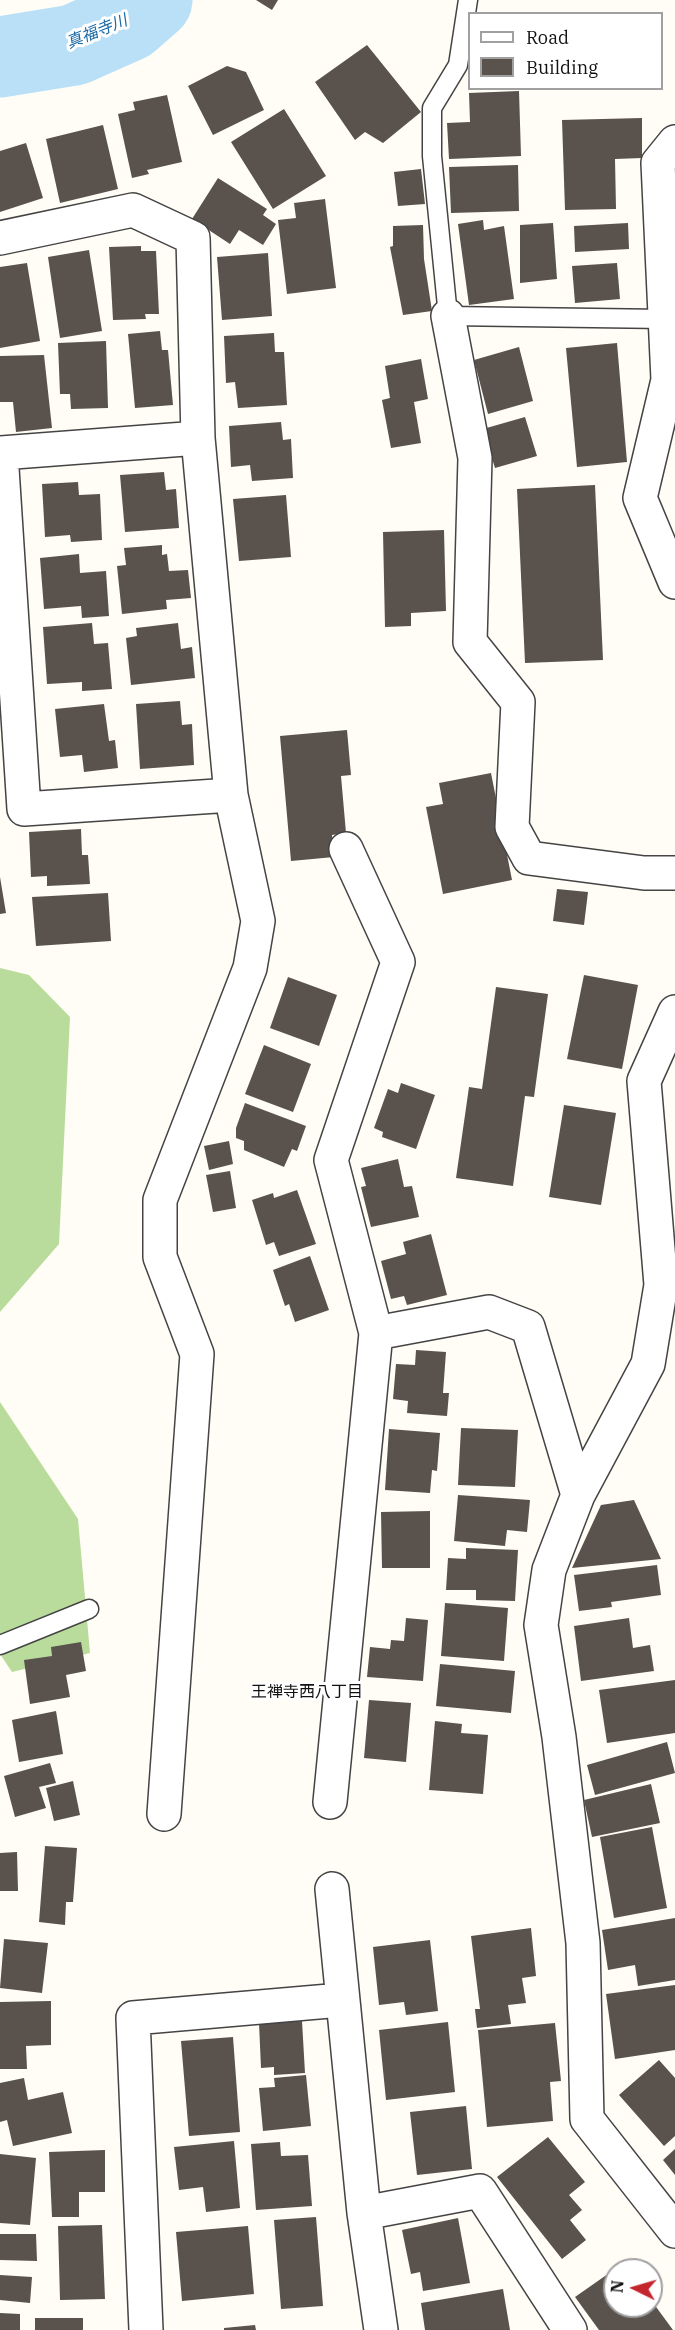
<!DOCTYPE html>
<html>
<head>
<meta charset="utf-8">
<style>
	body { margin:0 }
	#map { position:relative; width:675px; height:2330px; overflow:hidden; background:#fffdf5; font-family:"IBM Plex Serif",serif }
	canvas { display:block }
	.legend { position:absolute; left:468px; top:12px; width:195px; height:78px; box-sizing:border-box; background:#fff; border:2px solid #a0a0a0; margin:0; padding:8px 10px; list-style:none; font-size:18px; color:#111 }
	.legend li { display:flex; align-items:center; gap:12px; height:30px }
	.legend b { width:30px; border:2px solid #a0a0a0 }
	.north { position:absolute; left:603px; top:2258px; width:60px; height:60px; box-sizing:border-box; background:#fff; border:2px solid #a0a0a0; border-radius:50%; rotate:275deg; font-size:16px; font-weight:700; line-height:24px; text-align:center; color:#111 }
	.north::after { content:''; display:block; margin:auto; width:21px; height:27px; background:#c4262e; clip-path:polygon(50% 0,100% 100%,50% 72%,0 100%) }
</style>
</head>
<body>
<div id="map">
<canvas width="675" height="2330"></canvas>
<ul class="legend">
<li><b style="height:8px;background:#fff"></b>Road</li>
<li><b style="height:16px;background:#5a524d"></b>Building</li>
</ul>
<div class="north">N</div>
</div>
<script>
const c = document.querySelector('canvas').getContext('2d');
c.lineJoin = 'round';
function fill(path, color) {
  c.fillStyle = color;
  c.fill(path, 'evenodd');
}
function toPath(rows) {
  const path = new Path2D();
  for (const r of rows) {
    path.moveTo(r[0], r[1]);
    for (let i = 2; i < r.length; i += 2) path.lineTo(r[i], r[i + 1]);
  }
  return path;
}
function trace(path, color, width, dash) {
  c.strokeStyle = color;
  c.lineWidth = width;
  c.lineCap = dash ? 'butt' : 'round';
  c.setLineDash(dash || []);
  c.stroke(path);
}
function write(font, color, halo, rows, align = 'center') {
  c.font = font + ' "IBM Plex Serif","Noto Sans JP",serif';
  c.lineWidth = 6;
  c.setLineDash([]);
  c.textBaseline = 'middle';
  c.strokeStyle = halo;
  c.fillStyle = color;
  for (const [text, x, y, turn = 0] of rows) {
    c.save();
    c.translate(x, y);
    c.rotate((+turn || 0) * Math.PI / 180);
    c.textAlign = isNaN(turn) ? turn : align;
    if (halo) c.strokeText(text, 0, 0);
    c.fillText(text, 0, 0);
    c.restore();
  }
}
const forest = toPath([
	[0,968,29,975,70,1017,59,1244,0,1312],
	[0,1402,78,1519,90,1653,12,1672,0,1654]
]);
const river = toPath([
	[0,57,74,45,128,21,152,0]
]);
const building = toPath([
	[256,0,278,0,272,10],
	[367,45,421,112,383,143,365,132,355,140,315,82],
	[227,66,246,72,264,110,213,135,188,86],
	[519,91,521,156,449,159,447,123,470,122,469,93],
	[167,95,182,162,147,170,149,174,132,178,118,114,135,110,133,102],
	[284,109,326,176,273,209,231,142],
	[642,118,642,158,615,159,616,209,565,210,562,120],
	[103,125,118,189,60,203,46,139],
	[26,143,43,198,0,212,0,151],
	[518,165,519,211,451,213,449,167],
	[421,169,425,204,398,206,394,172],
	[218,178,267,209,263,215,276,224,263,245,239,230,230,244,192,219],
	[325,199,336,288,287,294,278,220,296,218,294,203],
	[483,220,484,230,504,226,514,299,469,305,458,224],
	[553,223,557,279,520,283,520,225],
	[628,223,629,249,575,252,574,226],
	[423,225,424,259,432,311,403,315,390,247,393,246,393,226],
	[141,246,141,251,156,251,159,314,145,314,146,319,113,320,109,247],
	[89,250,102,331,60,338,48,257],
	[268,253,272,316,222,320,217,257],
	[27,263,40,341,0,348,0,267],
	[617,263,620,299,575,303,572,266],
	[160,331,162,350,168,350,173,405,135,408,128,334],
	[274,333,275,352,284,352,287,405,238,408,235,382,226,383,224,336],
	[106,341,108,408,71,409,70,394,60,394,58,343],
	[617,343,627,462,577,467,566,348],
	[519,347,533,401,488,414,474,360],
	[44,355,52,428,16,432,13,402,0,402,0,356],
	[421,359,428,399,414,402,421,443,391,448,382,400,390,398,385,366],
	[525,417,537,456,495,468,483,429],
	[281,422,283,440,291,439,293,478,252,481,250,465,231,467,229,426],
	[164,472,166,490,176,489,179,528,125,532,120,475],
	[78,482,79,495,100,494,102,540,71,542,70,535,45,537,42,484],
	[595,485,603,660,525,663,517,489],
	[286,495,291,557,239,561,233,499],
	[444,530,446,611,411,613,411,626,385,627,383,532],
	[162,545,162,555,167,554,169,571,188,570,191,598,166,600,167,609,122,614,117,566,126,565,124,548],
	[79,554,80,573,106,571,109,616,82,618,81,606,44,609,40,558],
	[92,623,94,644,108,643,112,689,82,691,82,682,47,684,43,627],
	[178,623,181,649,192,647,195,678,131,685,126,638,137,636,136,628],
	[180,701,182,725,192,724,194,765,140,769,136,704],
	[104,704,109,741,115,740,118,768,84,772,82,755,60,757,55,709],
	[347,730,351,775,341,776,346,833,332,835,334,857,291,861,280,736],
	[491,773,512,880,443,894,426,807,443,804,439,783],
	[81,829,82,855,88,855,90,884,47,886,47,876,31,877,29,832],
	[0,877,6,913,0,914],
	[557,889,588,892,584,925,553,921],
	[108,893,111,941,36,946,32,897],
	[584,975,638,985,622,1069,567,1059],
	[288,977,337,995,319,1046,270,1028],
	[496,987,548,994,534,1097,525,1096,513,1186,456,1178,469,1087,482,1089],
	[264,1045,311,1064,293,1112,245,1094],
	[401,1083,435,1095,416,1149,382,1137,383,1132,374,1128,388,1089,398,1093],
	[245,1103,306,1126,297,1151,292,1149,284,1167,244,1150,244,1141,236,1138,236,1128],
	[564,1105,616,1113,601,1205,549,1197],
	[229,1141,233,1164,209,1170,204,1146],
	[398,1159,404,1187,412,1186,419,1217,371,1227,361,1187,366,1186,361,1168],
	[230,1171,236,1208,213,1212,206,1175],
	[297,1190,316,1244,279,1256,274,1242,266,1245,252,1200,273,1193,274,1198],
	[431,1234,447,1295,407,1305,404,1296,391,1299,381,1261,406,1254,403,1242],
	[310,1256,329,1310,295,1322,289,1304,285,1306,273,1270],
	[416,1350,446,1352,443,1393,449,1393,447,1416,407,1413,408,1401,393,1399,396,1364,415,1365],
	[461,1428,518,1430,515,1487,458,1485],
	[389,1429,440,1433,437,1471,432,1470,430,1493,385,1490],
	[458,1495,530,1500,527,1532,507,1530,505,1546,454,1541],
	[634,1500,661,1559,572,1568,601,1505],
	[430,1511,430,1568,382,1568,381,1512],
	[466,1548,518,1550,515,1601,476,1600,476,1590,446,1590,448,1558,466,1559],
	[657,1565,661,1595,611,1602,612,1607,579,1611,574,1575],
	[445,1603,508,1608,504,1661,441,1656],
	[406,1618,428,1620,423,1681,367,1677,370,1647,390,1649,391,1640,404,1641],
	[629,1618,633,1648,650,1645,654,1671,581,1681,574,1626],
	[81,1642,86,1671,66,1675,70,1697,30,1704,24,1660,52,1656,51,1647],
	[440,1664,515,1671,511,1713,436,1706],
	[675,1680,675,1733,607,1743,599,1690],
	[369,1700,411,1703,406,1762,364,1758],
	[56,1711,63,1754,19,1762,12,1720],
	[435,1721,462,1724,461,1733,488,1735,483,1794,429,1790],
	[667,1742,675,1773,595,1795,587,1765],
	[50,1763,56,1783,39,1787,46,1808,15,1817,4,1776],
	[73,1781,80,1815,54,1821,46,1788],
	[651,1784,660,1823,592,1837,584,1800],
	[652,1827,667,1908,614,1918,600,1837],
	[45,1846,77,1848,73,1902,66,1902,65,1925,39,1922],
	[17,1852,18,1891,0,1891,0,1853],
	[675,1918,675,1980,638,1986,635,1965,608,1970,602,1930],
	[531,1928,536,1976,522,1978,526,2003,508,2005,511,2024,477,2028,475,2009,480,2009,471,1936],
	[4,1939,48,1943,42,1993,0,1988],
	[430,1940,438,2011,406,2015,404,2002,379,2005,373,1947],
	[675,1985,675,2050,615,2059,606,1994],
	[51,2001,51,2045,26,2046,27,2069,0,2069,0,2002],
	[302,2021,305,2073,274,2075,274,2067,261,2068,259,2023],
	[448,2022,455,2092,386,2100,379,2030],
	[555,2023,561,2081,550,2082,553,2121,487,2127,478,2030],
	[233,2037,240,2132,189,2136,181,2041],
	[659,2060,675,2078,675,2136,664,2146,619,2095],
	[306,2075,311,2126,263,2131,259,2088,275,2087,274,2078],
	[24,2078,28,2100,63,2092,72,2133,13,2146,7,2120,0,2122,0,2083],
	[466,2106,472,2169,417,2175,410,2112],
	[548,2137,585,2182,569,2195,582,2210,570,2220,586,2240,562,2259,497,2177],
	[234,2141,240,2208,206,2212,203,2187,179,2190,174,2147],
	[280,2142,281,2156,308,2155,312,2206,256,2210,251,2144],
	[675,2149,675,2175,663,2160],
	[105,2150,105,2192,79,2192,79,2217,52,2217,49,2152],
	[0,2154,36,2158,30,2225,0,2223],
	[316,2217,323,2306,281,2309,274,2220],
	[458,2218,470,2283,423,2291,420,2272,411,2274,402,2230],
	[102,2225,105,2299,60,2300,58,2226],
	[248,2226,254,2294,182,2301,176,2232],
	[0,2234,36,2234,37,2261,0,2260],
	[615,2269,615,2306,651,2306,651,2300,673,2330,599,2330,575,2297],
	[0,2275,32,2277,30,2303,0,2300],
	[503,2289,510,2330,425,2330,421,2303],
	[0,2313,20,2314,20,2330,0,2330],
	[35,2318,83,2318,83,2330,35,2330],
	[255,2325,256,2330,224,2330,224,2328]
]);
const lane = toPath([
	[468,0,458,65,432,108,432,156,448,316,665,319],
	[0,1645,89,1609]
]);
const street = toPath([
	[675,142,658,163,668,380,640,498,675,582],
	[0,238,133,210,193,238,198,438,231,795,258,921,250,968,160,1200,160,1257,197,1354,164,1814],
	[448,316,475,458,470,642,518,702,512,827,529,858,644,873,675,873],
	[198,438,1,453,24,809,231,795],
	[675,1012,644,1081,661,1285,648,1364,578,1495,549,1570,541,1625,559,1737,583,1943,587,2119,675,2231],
	[376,1333,489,1312,528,1327,578,1495],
	[330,1802,376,1333,331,1160,398,962,346,849],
	[332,1889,364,2213,381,2330],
	[364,2213,480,2191,570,2330],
	[146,2330,133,2018,341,2000]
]);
const waterNames = [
	["真福寺川",97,32,-22]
];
const neighbourhoodNames = [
	["王禅寺西八丁目",307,1692]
];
fill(forest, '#b9dc9c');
trace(river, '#b9e0f7', 81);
fill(building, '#5a524d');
trace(lane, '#444', 21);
trace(street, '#444', 36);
trace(lane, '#fff', 18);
trace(street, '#fff', 33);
write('italic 16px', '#1768a6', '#fff', waterNames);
write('16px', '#111', '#fff', neighbourhoodNames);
</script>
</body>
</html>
